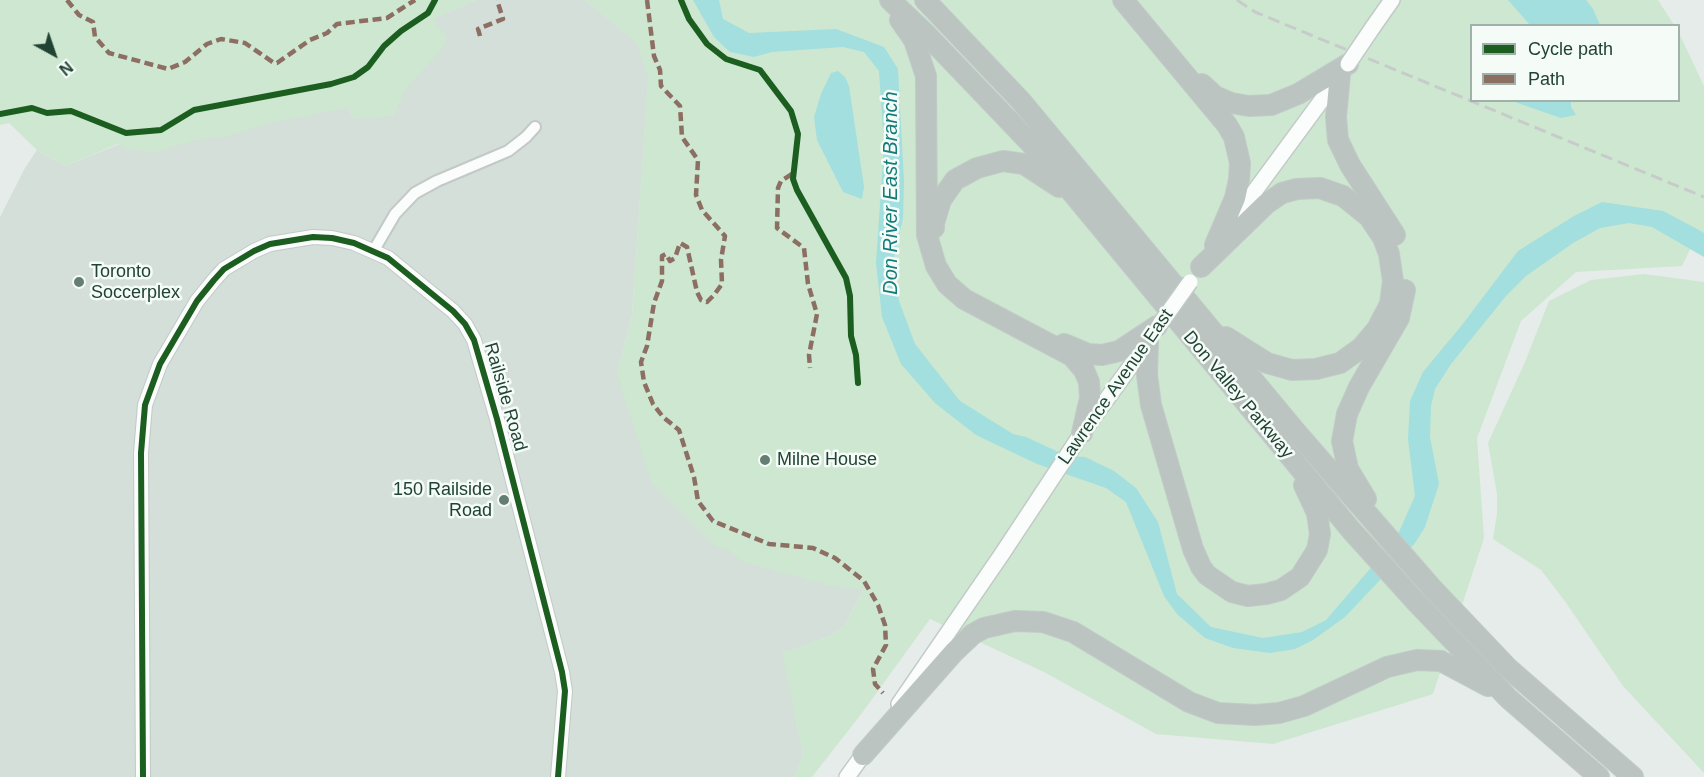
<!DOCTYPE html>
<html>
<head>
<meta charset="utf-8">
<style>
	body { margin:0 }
	#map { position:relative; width:1704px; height:777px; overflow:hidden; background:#e6ece9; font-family:Arial,sans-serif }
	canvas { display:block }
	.legend { position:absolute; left:1470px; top:24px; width:210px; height:78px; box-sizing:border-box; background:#f5fbf7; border:2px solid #a0b1a9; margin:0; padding:8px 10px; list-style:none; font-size:18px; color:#204334 }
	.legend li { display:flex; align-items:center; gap:12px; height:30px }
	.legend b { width:30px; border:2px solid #a0b1a9 }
	.north { position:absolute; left:24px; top:24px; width:60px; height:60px; -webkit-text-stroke:4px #f5fbf7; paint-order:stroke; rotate:140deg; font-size:16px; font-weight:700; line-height:24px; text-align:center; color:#204334 }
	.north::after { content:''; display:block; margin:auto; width:21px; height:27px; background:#204334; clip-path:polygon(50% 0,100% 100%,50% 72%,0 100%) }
</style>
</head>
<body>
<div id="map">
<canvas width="1704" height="777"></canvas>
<ul class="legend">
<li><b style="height:8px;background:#1b5e20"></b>Cycle path</li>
<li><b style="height:8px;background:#8d6e63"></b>Path</li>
</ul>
<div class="north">N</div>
</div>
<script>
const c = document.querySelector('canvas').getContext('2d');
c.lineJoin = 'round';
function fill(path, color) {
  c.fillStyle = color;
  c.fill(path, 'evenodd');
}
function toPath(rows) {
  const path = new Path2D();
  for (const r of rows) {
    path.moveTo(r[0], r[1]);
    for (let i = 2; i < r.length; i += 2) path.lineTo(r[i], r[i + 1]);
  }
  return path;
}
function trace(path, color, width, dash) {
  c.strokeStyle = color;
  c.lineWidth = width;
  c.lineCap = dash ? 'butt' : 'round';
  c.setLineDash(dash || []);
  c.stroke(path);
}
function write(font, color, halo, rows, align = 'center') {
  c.font = font + ' Arial,sans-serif';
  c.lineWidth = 5;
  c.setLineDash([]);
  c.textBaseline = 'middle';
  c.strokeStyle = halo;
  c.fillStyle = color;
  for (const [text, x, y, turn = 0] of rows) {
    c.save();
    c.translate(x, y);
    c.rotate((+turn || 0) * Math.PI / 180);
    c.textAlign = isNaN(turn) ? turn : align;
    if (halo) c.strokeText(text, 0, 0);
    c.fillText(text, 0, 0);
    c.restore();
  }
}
const built = toPath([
	[476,0,585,0,650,53,632,315,617,373,845,579,864,588,845,625,831,636,783,653,803,754,795,777,0,777,0,217,25,168,37,150,65,166,430,20]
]);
const green = toPath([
	[0,0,476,0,433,19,447,37,442,49,405,90,394,116,352,119,347,108,275,122,227,136,195,140,153,153,127,149,118,144,65,166,37,150,9,123,0,125],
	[585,0,1658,0,1674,25,1472,26,1472,100,1678,100,1679,33,1704,86,1704,233,1699,231,1682,266,1576,272,1521,321,1477,438,1484,538,1433,694,1273,744,1156,734,1044,672,930,619,862,713,812,777,795,777,803,754,782,653,831,636,845,625,863,590,826,585,741,561,729,550,716,547,651,482,617,373,632,315,648,78,637,43],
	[1644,274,1704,282,1704,773,1623,686,1564,600,1541,570,1493,539,1497,514,1497,494,1488,443,1525,362,1549,301,1591,280]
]);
const water = toPath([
	[693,0,719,0,723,19,749,33,836,29,884,47,898,69,904,181,903,218,893,262,899,301,915,344,960,401,1013,434,1026,437,1067,456,1085,457,1114,471,1136,488,1158,522,1177,594,1211,627,1263,638,1302,632,1326,620,1375,563,1398,534,1415,496,1408,439,1410,401,1423,372,1462,325,1518,251,1574,216,1602,202,1663,211,1699,230,1704,233,1704,257,1652,227,1629,223,1600,228,1573,243,1526,276,1506,296,1451,364,1435,389,1431,406,1430,437,1439,484,1425,527,1415,543,1345,617,1313,640,1295,649,1270,653,1233,648,1205,638,1177,614,1164,596,1126,502,1106,488,1037,464,976,435,935,403,901,364,882,317,876,263,884,145,879,71,864,52,843,47,772,52,754,57,730,52,714,37],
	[1508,0,1586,0,1593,9,1600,25,1530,25],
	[838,71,845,77,849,86,864,187,862,199,843,192,817,140,814,117,821,94,831,73],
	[1512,101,1571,101,1571,107,1576,115,1561,118]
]);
const minor = toPath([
	[374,250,395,214,415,193,437,181,508,151,526,137,535,127]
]);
const tertiary = toPath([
	[143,777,141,453,145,405,160,364,197,301,214,280,224,269,254,251,270,244,313,237,332,238,354,243,388,258,453,311,465,324,474,340,497,419,562,672,565,691,558,777]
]);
const secondary = toPath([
	[1373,27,1392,0],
	[1229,226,1341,74],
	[899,704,1002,554,1082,433,1149,341],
	[847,777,868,748]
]);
const motorway = toPath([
	[890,0,926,34,1036,149,1351,530,1418,604,1508,698,1599,777],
	[925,0,1021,101,1297,433,1431,587,1508,668,1633,777],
	[1123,0,1227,125,1234,137,1240,163,1239,180,1235,198,1215,245],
	[900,20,914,40,926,76,927,235,936,266,947,284,964,299,1072,356,1084,370,1089,382,1090,398,1082,433],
	[1340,74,1336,117,1338,140,1350,165,1395,235],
	[1202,84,1215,96,1231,103,1249,106,1271,105,1298,94,1348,64],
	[934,228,934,223,941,200,955,180,977,168,1003,161,1024,164,1059,187],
	[1201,267,1266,204,1282,193,1297,189,1320,188,1343,196,1369,217,1383,238,1389,254,1393,281,1390,304,1377,329,1361,348,1340,363,1316,369,1292,370,1267,363,1226,337],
	[1148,342,1147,375,1151,405,1193,549,1201,567,1207,575,1232,592,1248,596,1266,594,1281,590,1300,577,1317,550,1320,534,1317,513,1304,485],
	[1064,344,1088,354,1102,355,1119,351,1157,326],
	[1366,499,1348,469,1342,441,1347,414,1359,387,1399,318,1405,290],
	[863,755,954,652,973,634,984,628,1015,621,1043,622,1073,632,1189,702,1218,713,1255,715,1279,713,1304,706,1387,667,1417,660,1441,661,1488,686]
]);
const rail = toPath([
	[1237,0,1255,12,1704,197]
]);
const secondaryBridge = toPath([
	[1348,64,1373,27],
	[1160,324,1190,282]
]);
const quiet = toPath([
	[67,0,79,15,93,22,95,37,109,53,168,69,185,62,207,44,221,39,245,43,274,63,277,63,310,40,327,33,337,24,387,18,415,0],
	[647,0,654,56,660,70,661,86,680,106,682,137,698,160,696,195,702,210,725,236,721,260,722,284,714,295,707,302,701,300,697,292,687,247,680,243,675,258,670,261,666,254,662,256,662,281,654,303,647,346,641,362,644,382,653,404,663,417,679,430,694,477,698,501,713,521,769,544,813,548,835,558,864,581,878,605,885,625,886,645,873,669,875,684,883,693],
	[480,36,478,29,503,19,497,0],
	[792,174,781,181,778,188,777,228,804,248,808,284,817,314,809,355,810,368]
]);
const cycleway = toPath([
	[681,0,689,19,707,44,726,59,760,70,791,111,798,134,793,179,797,190,846,278,850,296,851,336,856,355,858,383],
	[0,114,32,108,47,113,71,111,126,133,161,130,194,110,331,84,354,77,368,67,384,46,401,31,428,13,435,0],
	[143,777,141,453,145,405,160,364,197,301,214,280,224,269,254,251,270,244,313,237,332,238,354,243,388,258,453,311,465,324,474,340,497,419,562,672,565,691,558,777]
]);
const markers = [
	[79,282,6,"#657e73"],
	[765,460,6,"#657e73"],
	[504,500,6,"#657e73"]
];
const poiNames = [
	["Toronto",91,272],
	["Soccerplex",91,293],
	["Milne House",777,460],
	["150 Railside",492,490,"right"],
	["Road",492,511,"right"]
];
const streetNames = [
	["Lawrence Avenue East",1116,387,-55],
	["Don Valley Parkway",1238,395,50],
	["Railside Road",505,397,74]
];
const waterNames = [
	["Don River East Branch",891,193,-90]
];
fill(built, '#d3dfd8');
fill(green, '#cee7d1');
fill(water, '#a2dfde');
trace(minor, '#c3c9c6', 14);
trace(tertiary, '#c3c9c6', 16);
trace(secondary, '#c1cac6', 18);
trace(motorway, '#c1cbc7', 22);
trace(minor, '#fbfcfc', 10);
trace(tertiary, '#fbfcfc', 14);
trace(secondary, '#fbfcfc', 15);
trace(motorway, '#bbc4c0', 20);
trace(rail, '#c7ccca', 3, [12, 6]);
trace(secondaryBridge, '#c1cac6', 18, []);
trace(secondaryBridge, '#fbfcfc', 15);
trace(quiet, '#8d6e63', 4.5, [9, 4.5]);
trace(cycleway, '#1b5e20', 6);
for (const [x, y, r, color] of markers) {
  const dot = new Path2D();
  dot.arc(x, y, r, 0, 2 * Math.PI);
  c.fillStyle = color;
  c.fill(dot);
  trace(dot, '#f5fbf7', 2);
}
write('18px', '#204334', '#f5fbf7', poiNames, 'left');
write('18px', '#204334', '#f5fbf7', streetNames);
write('italic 20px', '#127c7b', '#f5fbf7', waterNames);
</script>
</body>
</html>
